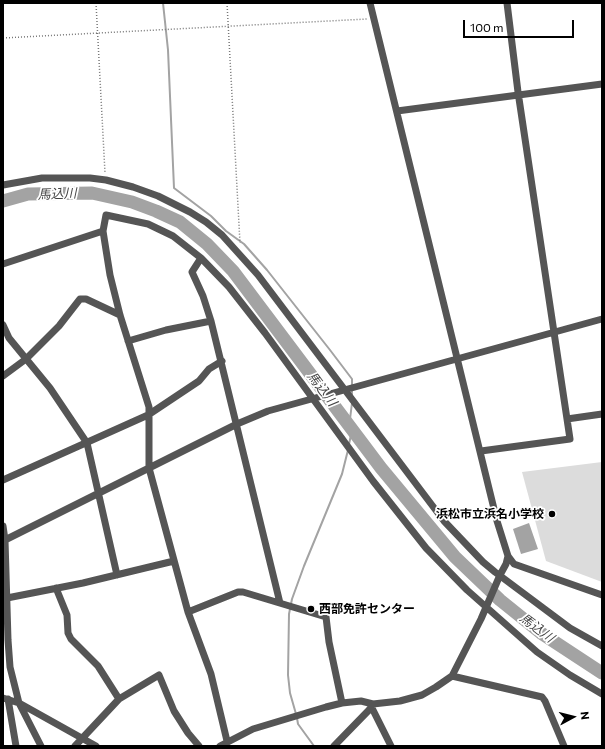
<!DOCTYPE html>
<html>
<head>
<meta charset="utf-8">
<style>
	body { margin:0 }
	#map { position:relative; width:605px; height:749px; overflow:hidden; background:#fff; font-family:Commissioner,sans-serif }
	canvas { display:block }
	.frame { position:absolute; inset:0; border:4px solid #000; pointer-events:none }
	.north { position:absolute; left:553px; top:697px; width:40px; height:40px; -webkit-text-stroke:3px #fff; paint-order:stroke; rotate:83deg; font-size:11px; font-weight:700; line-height:16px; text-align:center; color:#000 }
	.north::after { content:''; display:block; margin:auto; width:14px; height:18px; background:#000; clip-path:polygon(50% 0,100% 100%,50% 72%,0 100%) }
	.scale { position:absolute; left:463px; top:20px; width:111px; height:18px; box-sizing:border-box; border:2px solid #000; border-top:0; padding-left:5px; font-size:12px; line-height:14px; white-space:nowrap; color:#000; -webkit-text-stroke:3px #fff; paint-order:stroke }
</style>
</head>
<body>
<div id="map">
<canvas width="605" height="749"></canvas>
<div class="frame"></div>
<div class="north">N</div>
<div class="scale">100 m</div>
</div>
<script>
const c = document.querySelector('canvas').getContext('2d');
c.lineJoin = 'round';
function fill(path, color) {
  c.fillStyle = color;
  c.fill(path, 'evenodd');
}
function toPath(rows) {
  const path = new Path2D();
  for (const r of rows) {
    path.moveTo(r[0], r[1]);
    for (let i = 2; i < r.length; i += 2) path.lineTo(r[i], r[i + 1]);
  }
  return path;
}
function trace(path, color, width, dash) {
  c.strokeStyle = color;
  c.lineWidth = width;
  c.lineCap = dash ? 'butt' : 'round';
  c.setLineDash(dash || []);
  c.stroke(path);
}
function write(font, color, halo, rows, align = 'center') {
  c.font = font + ' Commissioner,"Noto Sans JP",sans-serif';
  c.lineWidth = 3.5;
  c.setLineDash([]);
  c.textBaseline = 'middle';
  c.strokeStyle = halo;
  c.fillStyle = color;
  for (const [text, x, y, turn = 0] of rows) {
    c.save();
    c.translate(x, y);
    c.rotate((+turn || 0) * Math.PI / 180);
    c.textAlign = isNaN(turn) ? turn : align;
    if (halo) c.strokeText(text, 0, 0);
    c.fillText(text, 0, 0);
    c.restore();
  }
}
const green = toPath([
	[602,462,602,582,546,561,522,472]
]);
const water = toPath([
	[529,523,538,549,521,554,513,529]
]);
const stream = toPath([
	[163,3,168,50,174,188,211,216,226,231,244,244,267,270,330,350,352,379,352,395],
	[349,444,351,435,349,427,352,403],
	[296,714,290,693,288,675,289,614,292,599,304,566,342,474,348,450],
	[297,718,298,724,314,746]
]);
const river = toPath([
	[3,201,28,194,92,193,132,202,156,211,180,222,207,244,233,271,381,468,455,557,500,600,541,633,602,673]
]);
const path = toPath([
	[96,3,105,173],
	[227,3,240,243],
	[3,38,367,19]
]);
const minor = toPath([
	[370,3,497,521,508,556,514,564,602,595],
	[397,111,602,84],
	[3,185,42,178,90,178,106,180,133,187,158,196,190,212,206,222,222,235,258,275,444,521,483,562,495,572,570,628,602,646],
	[103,231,106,215,148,224,173,236,201,258,229,287,265,333,373,481,426,548,467,590,537,652,570,675,602,694],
	[201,258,192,272,203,296,211,321,280,603],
	[3,264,103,231,110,275,120,315,149,407,149,468,188,612,211,674,227,741],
	[3,325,9,338,50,388,87,443,117,575],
	[128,341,166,330,211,321],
	[3,376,26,359,59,326,80,299,86,299,120,315],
	[567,419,602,414],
	[481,451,570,439,518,92,507,3],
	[3,480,148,415,199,381,209,369,222,361],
	[3,526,5,540,8,640,10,667,19,703,41,746],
	[5,540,237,424,268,411,602,319],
	[56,588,67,615,68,633,71,639,98,666,119,699],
	[7,598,83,583,174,561],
	[188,612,238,592,243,592,326,617,329,642,342,703],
	[452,676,542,697,545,701,564,746],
	[3,698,19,703,96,746],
	[8,699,16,746],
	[371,706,391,746],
	[75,746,119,699,159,675,174,711,188,733,199,746],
	[220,746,253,729,326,707,342,703,361,701,373,704,400,701,422,695,436,687,452,676,481,619,500,575,506,564,508,556],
	[334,746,369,710,373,704]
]);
const markers = [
	[552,514,4,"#000"],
	[311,609,4,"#000"]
];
const poiNames = [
	["浜松市立浜名小学校",544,514],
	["西部免許センター",319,609,"left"]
];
const waterNames = [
	["馬込川",57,194,-2],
	["馬込川",322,389,53],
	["馬込川",537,628,37]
];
fill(green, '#dcdcdc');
fill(water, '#a3a3a3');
trace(stream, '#a3a3a3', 2);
trace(river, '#a3a3a3', 13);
trace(path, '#777', 1.5, [1, 2]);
trace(minor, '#555', 7);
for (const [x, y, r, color] of markers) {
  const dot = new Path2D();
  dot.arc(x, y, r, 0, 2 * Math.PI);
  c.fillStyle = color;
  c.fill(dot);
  trace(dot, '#fff', 1.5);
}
write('bold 12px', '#000', '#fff', poiNames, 'right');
write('italic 13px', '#444', '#fff', waterNames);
</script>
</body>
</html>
